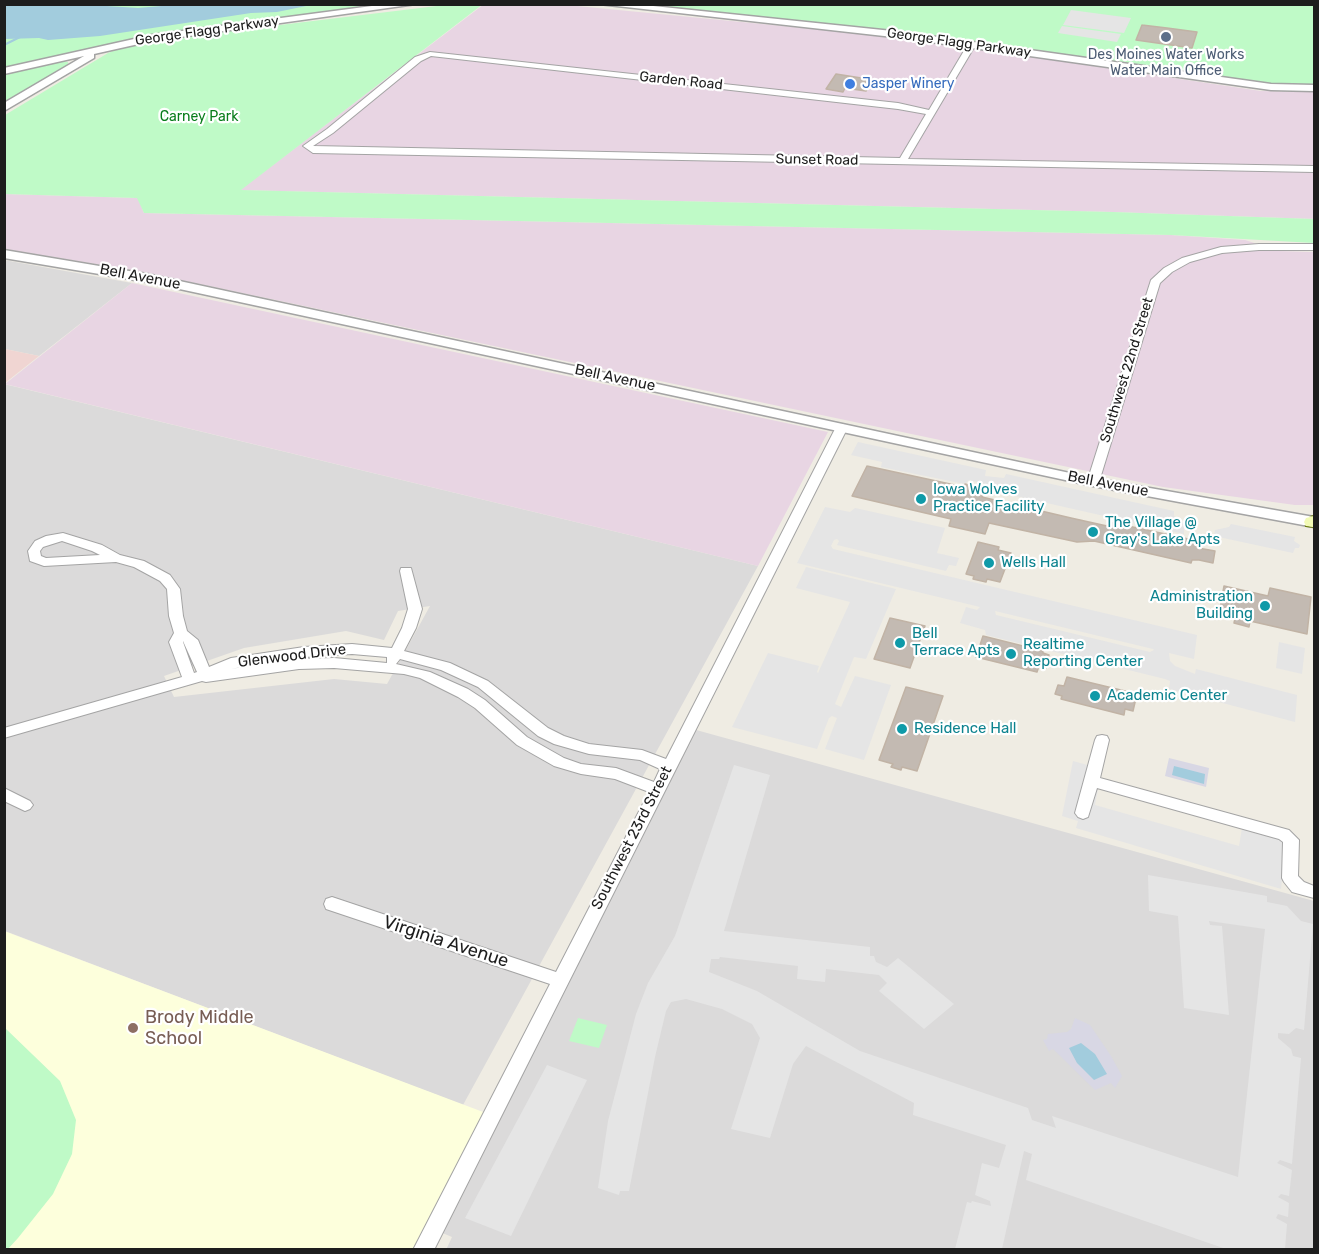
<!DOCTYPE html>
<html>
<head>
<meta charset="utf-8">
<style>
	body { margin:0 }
	#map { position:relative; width:1319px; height:1254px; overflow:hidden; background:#efece3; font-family:Rubik,sans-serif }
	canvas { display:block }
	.frame { position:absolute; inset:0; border:6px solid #1d1d1d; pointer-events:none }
</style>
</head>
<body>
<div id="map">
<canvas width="1319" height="1254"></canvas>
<div class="frame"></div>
</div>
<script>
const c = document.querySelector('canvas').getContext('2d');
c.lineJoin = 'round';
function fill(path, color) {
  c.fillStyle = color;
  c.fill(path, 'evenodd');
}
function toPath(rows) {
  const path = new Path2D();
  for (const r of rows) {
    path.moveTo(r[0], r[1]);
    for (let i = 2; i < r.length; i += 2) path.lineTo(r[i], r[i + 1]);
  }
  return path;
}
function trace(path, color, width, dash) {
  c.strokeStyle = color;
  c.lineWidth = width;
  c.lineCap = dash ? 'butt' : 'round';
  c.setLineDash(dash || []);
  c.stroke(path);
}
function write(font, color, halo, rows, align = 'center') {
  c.font = font + ' Rubik,sans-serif';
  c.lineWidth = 4.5;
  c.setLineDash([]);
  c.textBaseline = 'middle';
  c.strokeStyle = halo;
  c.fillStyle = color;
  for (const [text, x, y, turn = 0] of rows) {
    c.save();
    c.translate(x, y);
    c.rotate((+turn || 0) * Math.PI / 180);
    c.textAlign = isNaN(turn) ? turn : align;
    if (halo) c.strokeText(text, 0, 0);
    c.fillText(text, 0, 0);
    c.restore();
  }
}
const residential = toPath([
	[4,260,132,283,39,356,5,349],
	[4,384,758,566,463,1105,5,931],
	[430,606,387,684,334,679,174,697,164,676,244,648,346,631,384,640,398,611],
	[689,728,1314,901,1314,1249,446,1250,452,1237,433,1229]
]);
const commercial = toPath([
	[5,349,39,356,5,383]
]);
const industrial = toPath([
	[483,5,567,5,844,32,911,39,1261,91,1314,92,1314,219,1113,212,240,190],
	[4,194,138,198,144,213,1171,235,1245,240,1279,251,1314,252,1314,505,1295,505,1163,487,138,271,5,249],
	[132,283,828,432,758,566,5,384]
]);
const education = toPath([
	[4,931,491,1115,423,1249,5,1249]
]);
const park = toPath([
	[483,4,241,190,1113,212,1314,219,1314,243,1171,235,144,213,137,198,5,194,5,115,108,53,127,45,156,40,445,5],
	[4,5,402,5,139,38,5,69],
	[616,5,1314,5,1314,87,1250,82,888,30],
	[61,61,68,62,68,66,5,105,5,74],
	[578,1018,607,1025,599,1048,569,1041],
	[4,1027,60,1081,76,1120,72,1154,53,1194,18,1238,7,1250,4,1249]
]);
const parking = toPath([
	[1071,10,1131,18,1124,33,1063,25],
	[1062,26,1121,34,1117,42,1058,33],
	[858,442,986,470,985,476,1004,478,1006,474,1174,511,1174,516,1184,523,1184,534,989,490,990,485,969,480,965,484,881,467,882,462,851,455],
	[825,507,850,512,855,508,945,528,937,553,959,558,956,566,949,565,946,571,837,545,839,541,837,539,834,540,831,546,833,549,1197,635,1194,659,1169,653,1170,661,1175,666,1195,674,1196,669,1297,695,1295,722,1169,689,1170,681,1165,679,986,635,985,630,960,623,966,607,977,610,980,607,797,563],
	[995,611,1153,649,1154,650,1150,652,996,615],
	[1231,524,1295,537,1294,541,1300,545,1299,548,1295,548,1293,553,1214,536,1215,530,1229,527],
	[806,567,896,589,866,659,854,657,835,704,841,707,855,676,891,685,864,760,825,749,837,718,832,716,829,718,817,749,732,727,768,653,819,666,817,672,818,673,850,602,796,588],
	[1279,642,1305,648,1302,674,1276,668],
	[1073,761,1102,769,1095,805,1239,846,1243,822,1287,833,1281,889,1076,828,1078,821,1062,816],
	[734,765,770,775,724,931,870,947,870,956,874,956,876,962,887,967,898,958,954,1004,924,1029,879,991,887,983,879,975,826,969,825,982,797,979,798,966,720,957,719,959,711,959,709,972,757,991,860,1051,1028,1108,1032,1120,1056,1128,1052,1116,1238,1177,1265,929,1209,921,1210,925,1222,926,1229,1015,1184,1008,1178,916,1149,911,1148,875,1267,896,1267,902,1287,906,1301,921,1313,924,1304,1030,1296,1028,1289,1034,1278,1033,1278,1038,1291,1049,1293,1056,1301,1058,1292,1164,1280,1160,1277,1163,1292,1170,1289,1196,1281,1194,1278,1197,1289,1203,1288,1217,1278,1214,1276,1218,1287,1224,1285,1249,1226,1249,1026,1180,1032,1154,1024,1151,1002,1249,955,1249,967,1202,971,1203,972,1201,991,1206,990,1201,975,1195,982,1163,999,1168,1006,1145,913,1115,914,1103,806,1046,793,1064,770,1138,731,1129,760,1038,752,1024,722,1009,686,999,671,1002,666,1011,655,1057,629,1191,620,1191,619,1195,598,1188,608,1121,636,1014,648,983,675,936],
	[547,1065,587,1080,511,1236,465,1218]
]);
const plaza = toPath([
	[1169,758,1209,768,1206,787,1165,776],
	[1075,1018,1090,1025,1111,1056,1122,1076,1115,1088,1111,1083,1095,1090,1053,1049,1049,1051,1043,1040,1047,1039,1048,1034,1067,1032,1071,1029]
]);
const water = toPath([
	[91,5,138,8,185,4,311,5,277,12,251,13,100,36,48,40,39,38,5,39,5,5],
	[1174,766,1205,774,1204,784,1172,775],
	[1081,1043,1095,1054,1107,1074,1094,1080,1077,1063,1069,1048]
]);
const stream = toPath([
	[4,45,20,37]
]);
const building = toPath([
	[1142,25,1167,28,1197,32,1192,48,1136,40,1142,25],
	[836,74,874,80,866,91,845,88,843,92,826,89,836,74],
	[867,466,964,487,965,484,985,489,982,497,1071,518,1107,526,1108,523,1114,523,1193,540,1199,543,1198,548,1215,551,1213,563,1199,560,1192,560,1191,563,1094,541,1077,542,989,523,985,534,949,526,951,519,852,496,867,466],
	[978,542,999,547,998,550,1011,553,1000,582,987,579,986,582,973,579,974,576,966,574,978,542],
	[1224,586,1268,596,1270,588,1311,597,1307,634,1250,621,1249,627,1234,623,1235,617,1219,614,1224,586],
	[890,618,925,626,910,668,874,659,890,618],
	[983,636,1043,651,1043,653,1049,655,1046,668,1039,666,1037,672,976,657,983,636],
	[1067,677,1129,692,1128,696,1136,698,1133,711,1125,709,1124,715,1061,699,1062,696,1055,694,1058,685,1064,686,1067,677],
	[906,687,943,696,917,771,902,767,901,770,891,767,893,764,879,760,906,687]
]);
const minor = toPath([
	[972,42,976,44,908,159,1314,166,1314,172,313,153,303,146,327,129,415,57,430,52,898,103,929,110,968,44,972,42],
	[431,56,898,109,926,114,900,158,313,146,333,133,421,61,431,56],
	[1259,244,1314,244,1314,250,1259,250,1222,253,1190,262,1172,272,1160,283,1099,482,1093,486,1089,485,1087,482,1151,280,1164,268,1182,258,1221,247,1259,244],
	[842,424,848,427,434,1250,413,1250,550,984,326,909,324,904,326,899,332,897,556,972,649,792,615,779,581,774,554,766,517,745,475,708,458,697,420,678,404,674,334,668,299,669,206,682,202,681,4,738,4,728,182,677,169,642,174,633,169,616,167,589,160,581,134,567,116,562,44,566,30,561,28,551,35,541,46,536,63,533,102,545,120,555,144,561,170,575,180,589,183,616,187,631,198,640,209,667,231,658,304,647,352,644,392,648,402,628,408,609,400,571,401,568,411,568,422,609,416,628,404,651,450,663,488,681,548,728,564,736,589,744,642,750,666,759,836,427,842,424],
	[62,541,92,551,100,555,46,558,41,556,40,551,43,547,62,541],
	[183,641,197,672,194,673,183,642,183,641],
	[352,654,387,657,387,663,334,658,299,659,230,669,304,657,352,654],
	[400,659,441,670,478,687,538,736,554,744,589,754,640,760,660,769,654,782,616,768,581,764,564,758,527,737,485,700,468,689,430,672,396,664,400,659],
	[1102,735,1107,736,1109,740,1100,778,1289,830,1299,840,1298,876,1304,882,1314,886,1314,898,1292,892,1284,882,1282,878,1283,842,1279,839,1097,788,1088,817,1083,819,1078,817,1075,813,1095,740,1097,736,1102,735],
	[4,788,30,801,33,805,30,809,25,811,4,801,4,788]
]);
const tertiary = toPath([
	[387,4,416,4,152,41,94,54,94,58,4,111,4,103,84,56,4,74,4,68,152,35,387,4],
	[599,4,634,4,902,32,1271,84,1314,85,1314,91,1271,90,902,38,599,4],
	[4,250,147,274,1093,478,1314,517,1314,527,1093,486,147,282,4,258,4,250]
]);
const secondary = toPath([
	[1314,516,1314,527,1306,526,1304,522,1306,518,1314,516]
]);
const markers = [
	[1166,37,6,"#5c6f8a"],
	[850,84,6,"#3f7fe0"],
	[921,499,6,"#0f9aa8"],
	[1093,532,6,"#0f9aa8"],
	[989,563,6,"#0f9aa8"],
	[1265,606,6,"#0f9aa8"],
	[900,643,6,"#0f9aa8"],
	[1011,654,6,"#0f9aa8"],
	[1095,696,6,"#0f9aa8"],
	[902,729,6,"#0f9aa8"],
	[133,1028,6,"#8d6e63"]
];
const farStreetnames = [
	["George Flagg Parkway",207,31,-8],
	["George Flagg Parkway",959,43,8],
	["Garden Road",681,81,6],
	["Sunset Road",817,160,1],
	["Southwest 22nd Street",1127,370,-73]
];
const farServicenames = [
	["Des Moines Water Works",1166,55],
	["Water Main Office",1166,71]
];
const farShopnames = [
	["Jasper Winery",862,84]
];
const farParknames = [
	["Carney Park",199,117]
];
const streetNames = [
	["Bell Avenue",140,277,11],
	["Bell Avenue",615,378,12],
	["Bell Avenue",1108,484,11],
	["Glenwood Drive",292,656,-7],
	["Southwest 23rd Street",632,838,-63]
];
const cultureNames = [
	["Iowa Wolves",933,490],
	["Practice Facility",933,507],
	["The Village @",1105,523],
	["Gray's Lake Apts",1105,540],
	["Wells Hall",1001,563],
	["Administration",1253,597,"right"],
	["Building",1253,614,"right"],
	["Bell",912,634],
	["Terrace Apts",912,651],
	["Realtime",1023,645],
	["Reporting Center",1023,662],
	["Academic Center",1107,696],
	["Residence Hall",914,729]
];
const nearStreetnames = [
	["Virginia Avenue",446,942,18]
];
const nearEducationnames = [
	["Brody Middle",145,1018],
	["School",145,1039]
];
fill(residential, '#dbdada');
fill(commercial, '#f0d5d2');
fill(industrial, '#e8d5e3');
fill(education, '#fdffdc');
fill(park, '#bffac7');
fill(parking, '#e5e5e5');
fill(plaza, '#d8d7e4');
fill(water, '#a2ccdd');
trace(stream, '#a2ccdd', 2);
fill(building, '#c3bab2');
trace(building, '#c1b3a5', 1.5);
trace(minor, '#a4a4a4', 2);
trace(tertiary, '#a4a4a4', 3);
trace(secondary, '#627603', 2);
fill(minor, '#fff');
fill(tertiary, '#fff');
fill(secondary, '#f2fab5');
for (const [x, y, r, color] of markers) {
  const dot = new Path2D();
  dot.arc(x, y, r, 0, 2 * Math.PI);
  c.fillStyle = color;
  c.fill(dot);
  trace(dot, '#fff', 2);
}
write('14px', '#1d1d1d', '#fff', farStreetnames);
write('14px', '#4e5e75', '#fff', farServicenames);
write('14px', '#366cbe', '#fff', farShopnames, 'left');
write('14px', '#097d1b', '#fff', farParknames);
write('15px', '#1d1d1d', '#fff', streetNames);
write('15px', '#0d838f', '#fff', cultureNames, 'left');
write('18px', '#1d1d1d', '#fff', nearStreetnames);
write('18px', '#785e54', '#fff', nearEducationnames, 'left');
</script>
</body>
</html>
